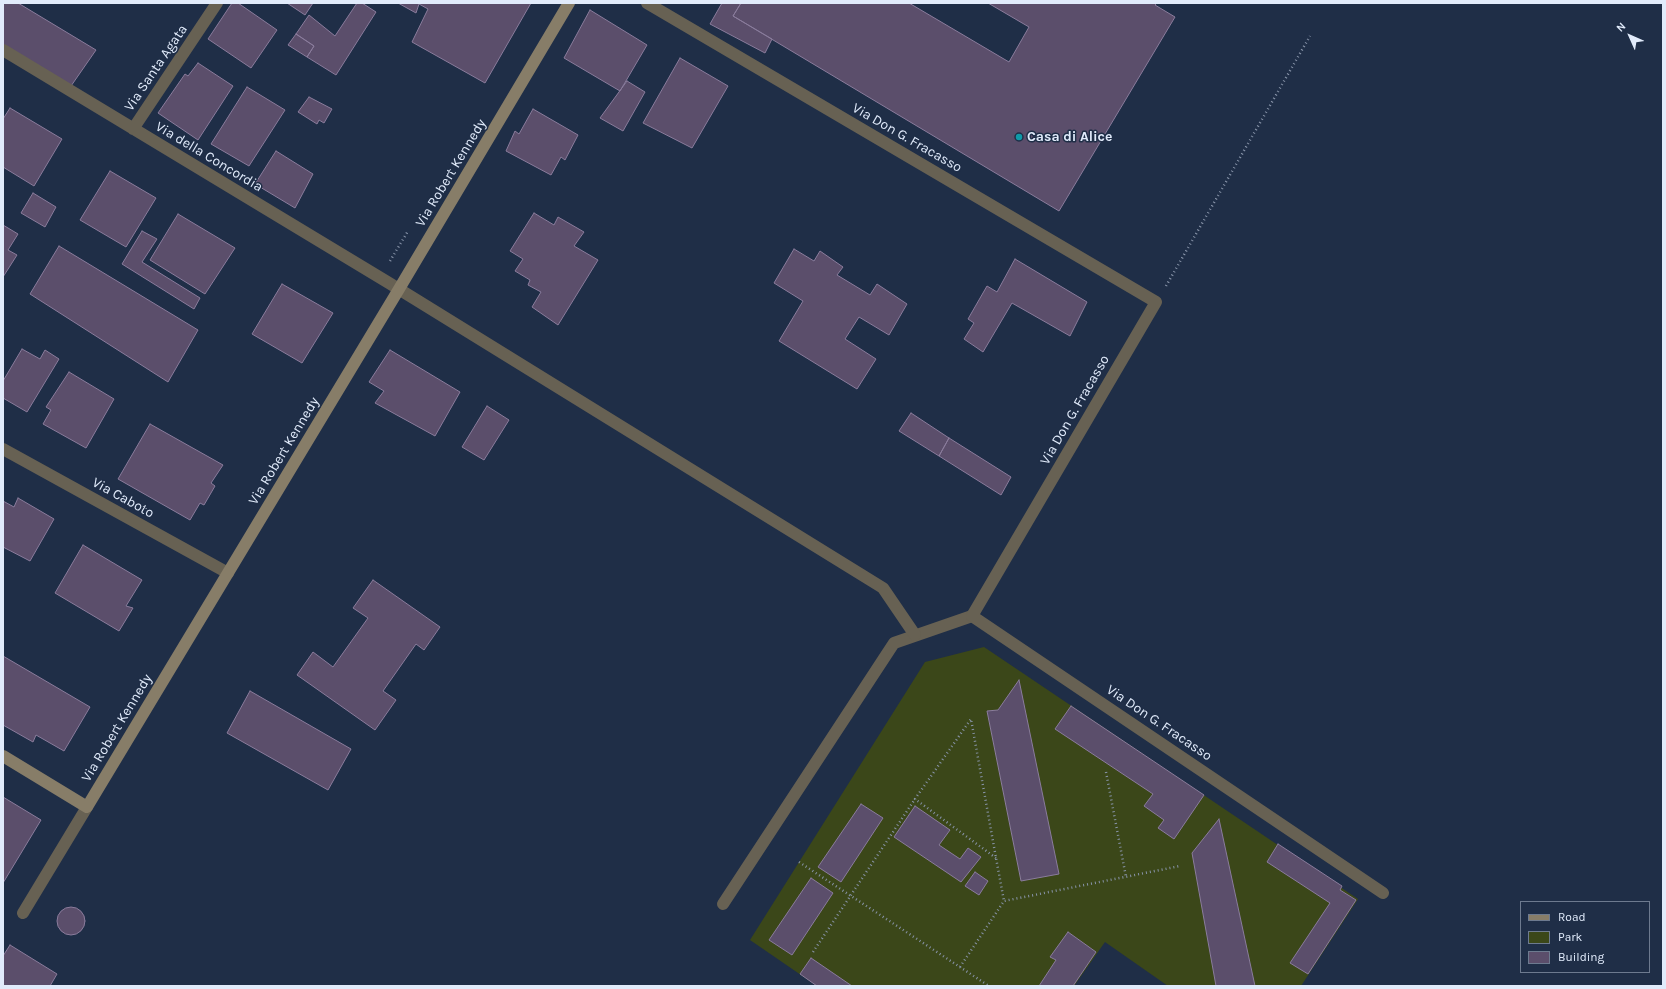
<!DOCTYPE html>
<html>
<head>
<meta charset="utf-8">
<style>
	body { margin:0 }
	#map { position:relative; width:1666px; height:989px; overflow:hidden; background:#1f2e47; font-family:Karla,sans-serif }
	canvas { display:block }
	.frame { position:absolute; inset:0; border:4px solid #e1ebfb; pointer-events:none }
	.legend { position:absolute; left:1520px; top:901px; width:130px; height:72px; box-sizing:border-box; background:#1f2e47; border:1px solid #6d7a8f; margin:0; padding:5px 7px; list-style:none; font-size:12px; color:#e1ebfb }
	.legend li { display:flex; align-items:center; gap:8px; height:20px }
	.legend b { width:20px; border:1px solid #6d7a8f }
	.north { position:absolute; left:1610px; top:16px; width:40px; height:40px; -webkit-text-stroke:3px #1f2e47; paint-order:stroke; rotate:315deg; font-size:11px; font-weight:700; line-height:16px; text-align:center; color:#e1ebfb }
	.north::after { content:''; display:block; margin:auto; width:14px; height:18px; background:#e1ebfb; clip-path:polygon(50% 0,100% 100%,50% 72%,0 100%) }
</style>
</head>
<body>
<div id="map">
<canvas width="1666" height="989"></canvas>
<div class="frame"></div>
<ul class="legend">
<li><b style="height:5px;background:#877d68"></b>Road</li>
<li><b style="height:11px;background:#3b4719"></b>Park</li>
<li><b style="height:11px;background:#5b4e6b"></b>Building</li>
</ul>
<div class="north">N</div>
</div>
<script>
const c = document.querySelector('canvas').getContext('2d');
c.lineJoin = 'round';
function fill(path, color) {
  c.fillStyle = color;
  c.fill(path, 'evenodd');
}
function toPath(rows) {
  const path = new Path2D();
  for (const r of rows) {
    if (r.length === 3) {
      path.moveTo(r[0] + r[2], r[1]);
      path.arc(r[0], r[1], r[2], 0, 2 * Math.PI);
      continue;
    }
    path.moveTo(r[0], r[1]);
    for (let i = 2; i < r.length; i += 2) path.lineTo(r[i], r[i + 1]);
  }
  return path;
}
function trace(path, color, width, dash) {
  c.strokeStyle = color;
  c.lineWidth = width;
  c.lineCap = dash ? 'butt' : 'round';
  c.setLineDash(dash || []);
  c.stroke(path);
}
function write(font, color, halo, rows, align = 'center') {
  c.font = font + ' Karla,sans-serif';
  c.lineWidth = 3;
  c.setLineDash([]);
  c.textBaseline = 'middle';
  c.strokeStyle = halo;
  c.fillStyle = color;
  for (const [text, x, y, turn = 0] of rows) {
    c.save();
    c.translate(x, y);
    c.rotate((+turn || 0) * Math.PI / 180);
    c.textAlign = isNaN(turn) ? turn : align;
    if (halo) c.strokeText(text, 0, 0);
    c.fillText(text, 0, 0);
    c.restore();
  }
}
const green = toPath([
	[984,647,1358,899,1301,986,1168,986,1105,942,1074,986,817,986,750,940,925,662]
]);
const building = toPath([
	[3,3,18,3,96,50,71,86,3,45,3,3],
	[232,3,238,3,277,30,251,68,208,39,232,3],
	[287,3,313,3,305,15,287,3],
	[357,3,362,3,376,12,336,75,307,57,314,46,296,34,309,15,335,36,357,3],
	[398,3,531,3,485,83,412,42,428,9,419,4,416,13,398,3],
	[722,3,741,3,733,16,772,39,765,53,710,24,722,3],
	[741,3,909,3,1009,62,1029,27,988,3,1157,3,1155,5,1175,17,1059,211,733,16,741,3],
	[590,10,647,45,620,91,564,58,590,10],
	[296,34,314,46,307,57,288,45,296,34],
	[680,58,728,86,692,148,643,123,680,58],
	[198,63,233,86,198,140,158,113,185,74,188,76,198,63],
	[627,81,645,92,623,131,600,118,627,81],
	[247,87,285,110,249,166,211,144,247,87],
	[309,97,332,109,324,123,319,120,317,124,298,112,309,97],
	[10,108,62,139,34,186,3,167,3,119,10,108],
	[533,109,578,135,565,160,561,157,551,175,506,151,515,131,519,134,533,109],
	[276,151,313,174,295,208,255,184,276,151],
	[110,171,156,198,126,247,80,220,110,171],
	[33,193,56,207,45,227,21,213,33,193],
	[534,213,554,225,558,217,584,232,574,246,598,260,558,325,532,307,541,292,528,285,530,280,515,271,523,259,510,251,534,213],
	[178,214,235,248,205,294,150,260,178,214],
	[3,225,18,234,8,250,17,255,3,277,3,225],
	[142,231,157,239,142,262,200,298,194,309,122,264,142,231],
	[59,246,198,330,168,382,30,294,59,246],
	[794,249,814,261,820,251,843,267,837,275,870,295,877,284,907,304,889,335,859,317,845,339,876,359,857,389,779,341,803,301,774,283,794,249],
	[1015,259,1087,302,1070,336,1012,303,983,352,964,339,974,323,968,319,987,286,997,292,1015,259],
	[282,284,333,313,302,363,252,334,282,284],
	[22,349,40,359,45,350,59,359,27,412,3,398,3,381,22,349],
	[390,350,460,392,435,436,375,403,384,391,369,382,390,350],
	[69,372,114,399,86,448,43,424,51,410,46,407,69,372],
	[487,406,509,420,484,460,462,447,487,406],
	[911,413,949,438,939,456,899,431,911,413],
	[150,424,223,465,211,483,215,486,204,505,200,503,190,520,118,479,150,424],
	[949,438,1011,477,1001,495,939,456,949,438],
	[18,498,54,519,30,561,3,547,3,501,14,507,18,498],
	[83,545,142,580,126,606,133,608,119,631,55,593,83,545],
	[373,580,440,627,424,650,416,644,383,691,396,700,375,730,297,675,313,652,333,667,368,618,353,608,373,580],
	[3,656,90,707,64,751,36,735,33,742,3,725,3,656],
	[1019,680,1059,874,1021,881,987,711,998,710,1019,680],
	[250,691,351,749,328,790,227,733,250,691],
	[1071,706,1204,795,1174,839,1158,828,1164,820,1144,806,1153,794,1055,729,1071,706],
	[3,797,41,820,3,883,3,797],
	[861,804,883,818,841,882,818,867,861,804],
	[915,806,950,830,939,845,960,859,968,848,981,857,961,882,894,837,915,806],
	[1219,819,1255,986,1216,986,1192,853,1219,819],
	[1278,844,1342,886,1340,890,1356,900,1308,974,1290,963,1330,903,1267,862,1278,844],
	[975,872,988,881,979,895,965,886,975,872],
	[811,878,833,893,792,955,769,940,811,878],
	[71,921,14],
	[1068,932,1096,952,1073,986,1039,986,1056,960,1050,957,1068,932],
	[10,945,57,974,50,986,3,986,3,956,10,945],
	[811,958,852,986,817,986,800,974,811,958]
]);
const path = toPath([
	[390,261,408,231],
	[1166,286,1310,36],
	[1106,772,1126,877],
	[996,858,915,799,971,719,996,858,1004,901],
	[799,862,989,986],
	[813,952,915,799],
	[960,967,1004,901,1180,866]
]);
const lane = toPath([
	[723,904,894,643,972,616]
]);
const street = toPath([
	[647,3,1156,302,972,616,1383,893],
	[3,50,389,283,883,588,915,635],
	[133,129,217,3],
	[3,449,228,573],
	[23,913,87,807]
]);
const secondary = toPath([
	[3,756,87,807,399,289,569,3]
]);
const markers = [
	[1019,137,4,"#0f9aa8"]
];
const streetNames = [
	["Via Santa Agata",156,68,-56],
	["Via Don G. Fracasso",907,138,30],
	["Via della Concordia",209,157,31],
	["Via Robert Kennedy",451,173,-59],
	["Via Don G. Fracasso",1075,410,-60],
	["Via Robert Kennedy",284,451,-59],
	["Via Caboto",123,498,29],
	["Via Don G. Fracasso",1159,723,34],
	["Via Robert Kennedy",117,728,-59]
];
const poiNames = [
	["Casa di Alice",1027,137]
];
fill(green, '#3b4719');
fill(building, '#5b4e6b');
trace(building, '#8a7c9c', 1);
trace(path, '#8894a9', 2.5, [1, 3]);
trace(lane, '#676153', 12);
trace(street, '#676153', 12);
trace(secondary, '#877d68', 12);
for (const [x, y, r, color] of markers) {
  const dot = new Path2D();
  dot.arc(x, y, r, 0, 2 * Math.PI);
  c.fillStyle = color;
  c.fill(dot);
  trace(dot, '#1f2e47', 1.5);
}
write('14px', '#e1ebfb', '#1f2e47', streetNames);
write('bold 14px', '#e1ebfb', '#1f2e47', poiNames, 'left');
</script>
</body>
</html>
